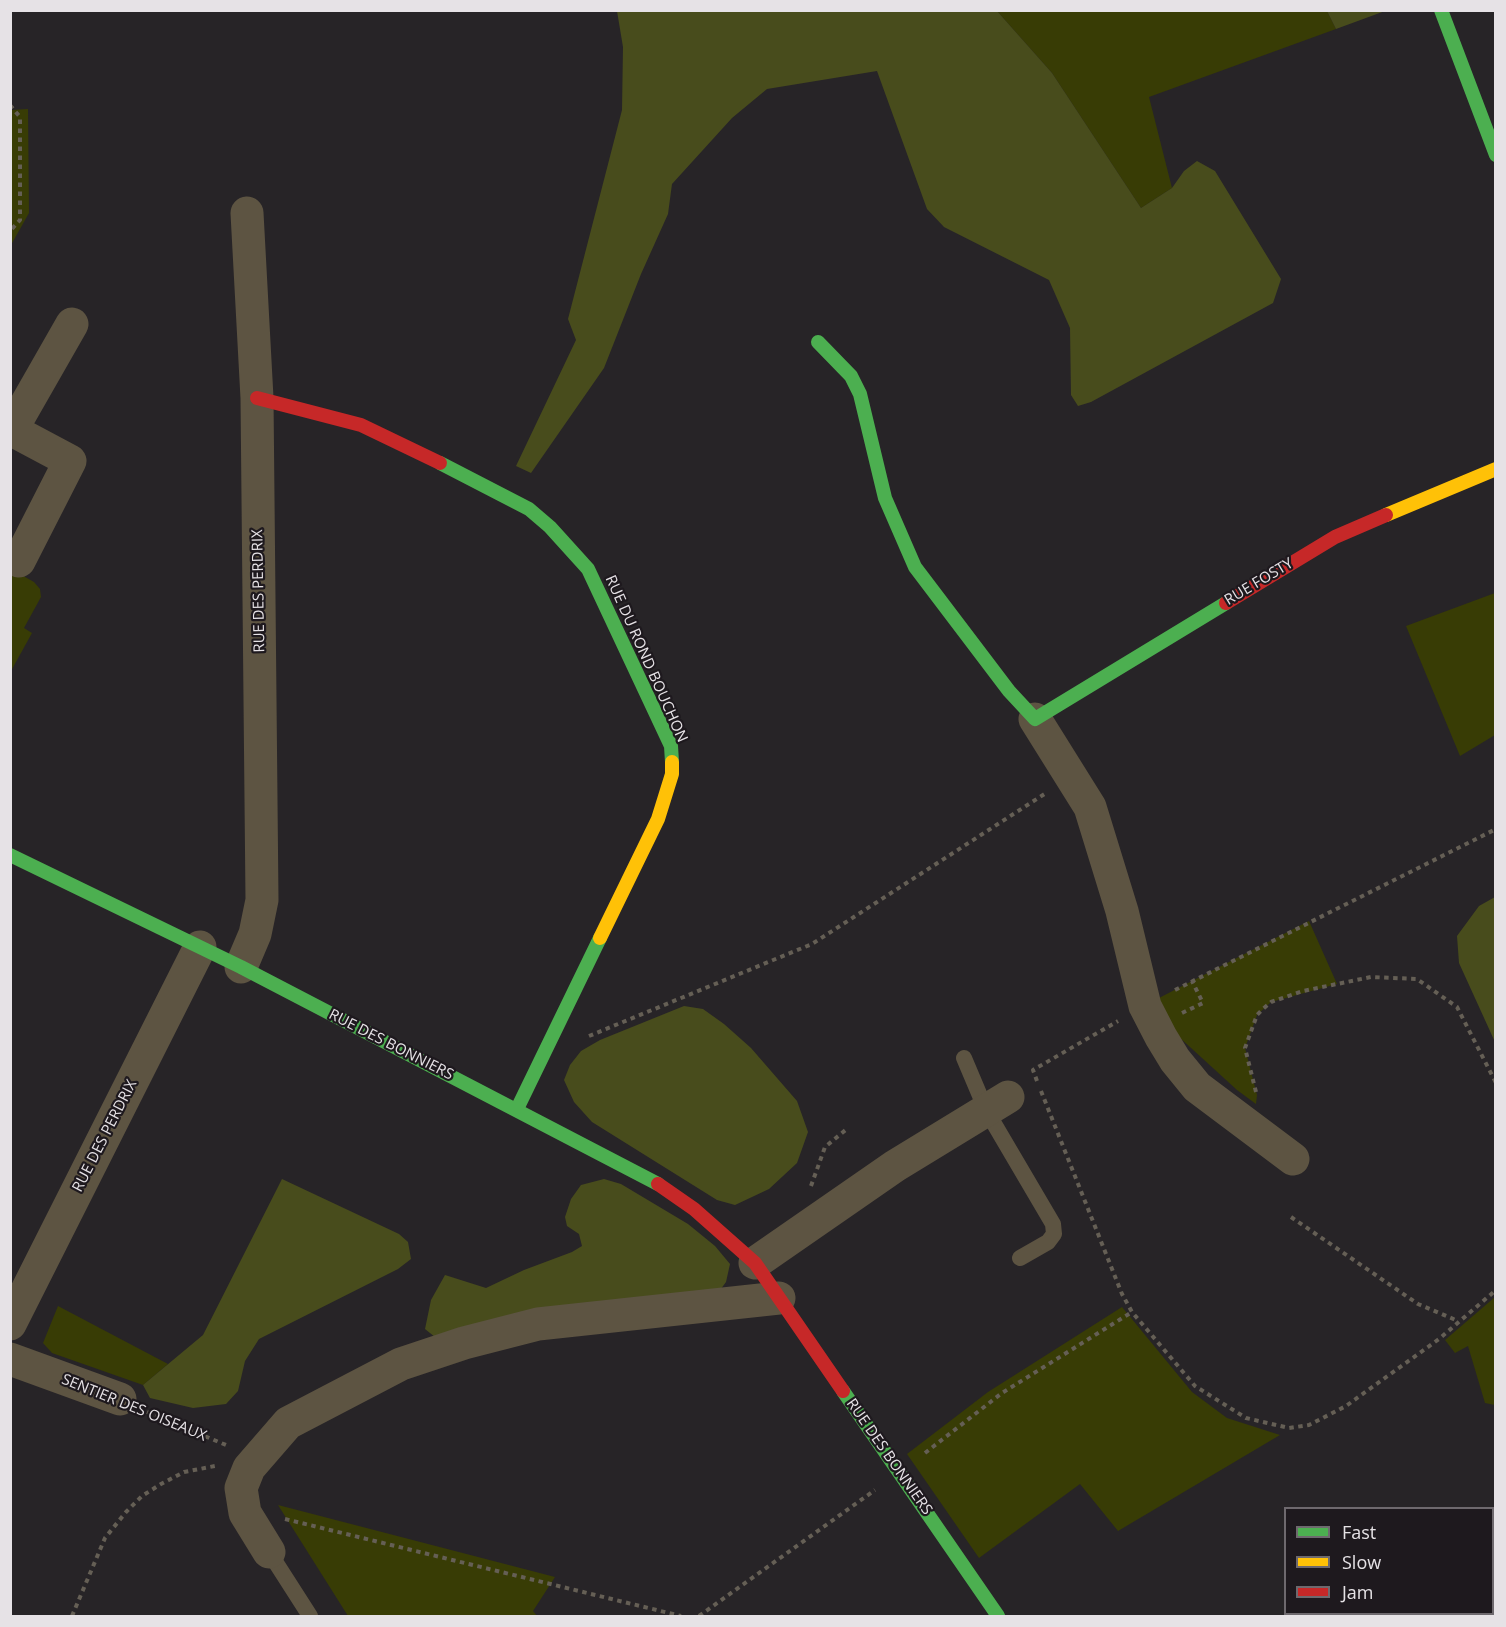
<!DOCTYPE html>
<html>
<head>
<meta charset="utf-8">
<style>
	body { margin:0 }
	#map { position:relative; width:1506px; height:1627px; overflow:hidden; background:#272427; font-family:"Open Sans",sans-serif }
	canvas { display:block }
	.frame { position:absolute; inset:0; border:12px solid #e6e2e6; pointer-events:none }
	.legend { position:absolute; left:1284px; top:1507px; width:210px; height:108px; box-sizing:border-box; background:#1e191e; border:2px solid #6e696e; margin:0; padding:8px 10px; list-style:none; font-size:18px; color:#e6e2e6 }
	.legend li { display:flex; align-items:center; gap:12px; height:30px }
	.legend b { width:30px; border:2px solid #6e696e }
</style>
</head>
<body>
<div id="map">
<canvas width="1506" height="1627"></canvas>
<div class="frame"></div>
<ul class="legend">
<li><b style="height:8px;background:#4caf50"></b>Fast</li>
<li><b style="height:8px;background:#ffc107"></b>Slow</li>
<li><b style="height:8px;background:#c62828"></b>Jam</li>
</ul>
</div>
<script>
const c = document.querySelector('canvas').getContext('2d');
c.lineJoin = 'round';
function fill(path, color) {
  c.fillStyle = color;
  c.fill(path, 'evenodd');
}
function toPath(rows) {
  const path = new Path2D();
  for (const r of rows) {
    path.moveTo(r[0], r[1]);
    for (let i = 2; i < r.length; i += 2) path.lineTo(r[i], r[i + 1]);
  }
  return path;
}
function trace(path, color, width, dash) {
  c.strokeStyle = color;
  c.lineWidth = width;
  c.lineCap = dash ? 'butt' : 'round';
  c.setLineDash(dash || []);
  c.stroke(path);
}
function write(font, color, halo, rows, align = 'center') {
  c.font = font + ' "Open Sans",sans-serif';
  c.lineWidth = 4.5;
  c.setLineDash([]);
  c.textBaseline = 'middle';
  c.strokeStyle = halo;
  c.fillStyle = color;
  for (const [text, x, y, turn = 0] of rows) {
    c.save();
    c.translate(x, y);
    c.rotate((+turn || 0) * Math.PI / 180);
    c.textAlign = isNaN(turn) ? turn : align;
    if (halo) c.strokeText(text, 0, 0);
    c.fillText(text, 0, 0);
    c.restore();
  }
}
const green = toPath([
	[997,11,1327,11,1336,29,1149,97,1172,188,1141,208,1052,73],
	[28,109,29,213,11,245,11,110],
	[11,569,34,582,40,589,41,597,24,628,32,633,11,671],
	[1495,593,1495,735,1460,756,1406,626],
	[1309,921,1337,984,1271,1002,1257,1015,1245,1048,1257,1095,1256,1104,1237,1090,1179,1037,1157,999],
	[1495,1297,1495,1405,1485,1403,1468,1346,1455,1353,1445,1340],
	[58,1306,168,1364,143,1385,52,1353,43,1343],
	[1122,1307,1192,1392,1227,1418,1280,1435,1118,1531,1080,1484,979,1558,907,1454,988,1392],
	[278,1505,555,1577,533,1611,537,1616,348,1616]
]);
const forest = toPath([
	[617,11,997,11,1052,73,1141,208,1172,188,1184,171,1197,161,1215,171,1281,279,1273,303,1091,402,1078,406,1071,395,1070,328,1049,280,944,227,927,209,877,71,767,89,732,118,672,184,668,214,641,274,604,368,531,473,516,466,576,340,568,319,622,110,623,47],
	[1327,11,1385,11,1336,29],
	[1495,897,1495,1042,1459,963,1457,936,1479,906],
	[684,1006,703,1009,724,1024,751,1048,797,1101,808,1132,797,1163,769,1189,735,1205,717,1200,592,1122,574,1102,564,1080,570,1065,581,1051,600,1040],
	[282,1179,399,1234,408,1242,411,1259,398,1269,259,1339,245,1361,238,1391,226,1404,193,1408,150,1398,143,1385,203,1335],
	[604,1179,621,1184,688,1224,715,1246,730,1264,726,1282,715,1297,440,1341,425,1329,431,1300,445,1275,486,1288,524,1270,572,1252,582,1246,579,1234,567,1226,565,1217,571,1199,581,1185]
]);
const path = toPath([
	[10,105,20,117,20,220,10,231],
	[1175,990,1496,829],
	[1182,1013,1203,1003,1192,981],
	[589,1036,812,944,1046,793],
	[1037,1081,1033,1070,1118,1021],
	[1041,1091,1122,1294,1132,1312,1195,1386,1246,1418,1289,1428,1309,1425,1346,1406,1439,1339,1496,1290],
	[1256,1092,1245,1048,1257,1015,1263,1009,1271,1002,1303,991,1371,977,1417,979,1457,1007,1496,1083],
	[811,1186,825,1147,848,1128],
	[1291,1217,1418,1304,1458,1321],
	[147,1412,226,1445],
	[925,1453,1002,1393,1132,1312],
	[285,1519,681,1616],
	[72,1616,105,1538,126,1512,142,1496,161,1484,184,1472,215,1466],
	[699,1616,875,1490]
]);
const lane = toPath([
	[964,1058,986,1110,1053,1224,1054,1234,1048,1242,1020,1258],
	[269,1552,310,1616]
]);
const street = toPath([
	[10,429,70,461,19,561,10,556],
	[12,429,72,324],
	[1035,719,1090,807,1122,911,1145,1006,1161,1037,1175,1060,1197,1087,1293,1159],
	[241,967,255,934,262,900,257,398,247,213],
	[755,1263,895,1166,1008,1097],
	[10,1324,200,947],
	[10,1359,120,1399],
	[269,1552,245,1513,241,1488,249,1468,288,1423,401,1364,464,1343,538,1324,779,1298]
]);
const fast = toPath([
	[1441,10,1496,155],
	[818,342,851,376,860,394,885,498,915,567,1009,691,1035,719,1226,603],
	[440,463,529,509,550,527,588,569,671,746,672,762],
	[10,855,241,967,658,1184],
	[517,1109,600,938],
	[843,1391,998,1616]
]);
const slow = toPath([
	[1386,515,1496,469],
	[600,938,658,819,672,774,672,762]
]);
const jam = toPath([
	[257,398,361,425,440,463],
	[1226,603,1335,537,1386,515],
	[658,1184,694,1209,755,1263,843,1391]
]);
const streetNames = [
	["RUE FOSTY",1259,582,-31],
	["RUE DES PERDRIX",259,591,-91],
	["RUE DU ROND BOUCHON",646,659,66],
	["RUE DES BONNIERS",391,1045,27],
	["RUE DES PERDRIX",105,1136,-63],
	["SENTIER DES OISEAUX",134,1408,22],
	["RUE DES BONNIERS",889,1457,55]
];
fill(green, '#383c05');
fill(forest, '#484c1c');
trace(path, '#655f55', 4, [4.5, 4.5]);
trace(lane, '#5d5442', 16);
trace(street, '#5d5442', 33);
trace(fast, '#4caf50', 14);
trace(slow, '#ffc107', 14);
trace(jam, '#c62828', 14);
write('15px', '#e6e2e6', '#1e191e', streetNames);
</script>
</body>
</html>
